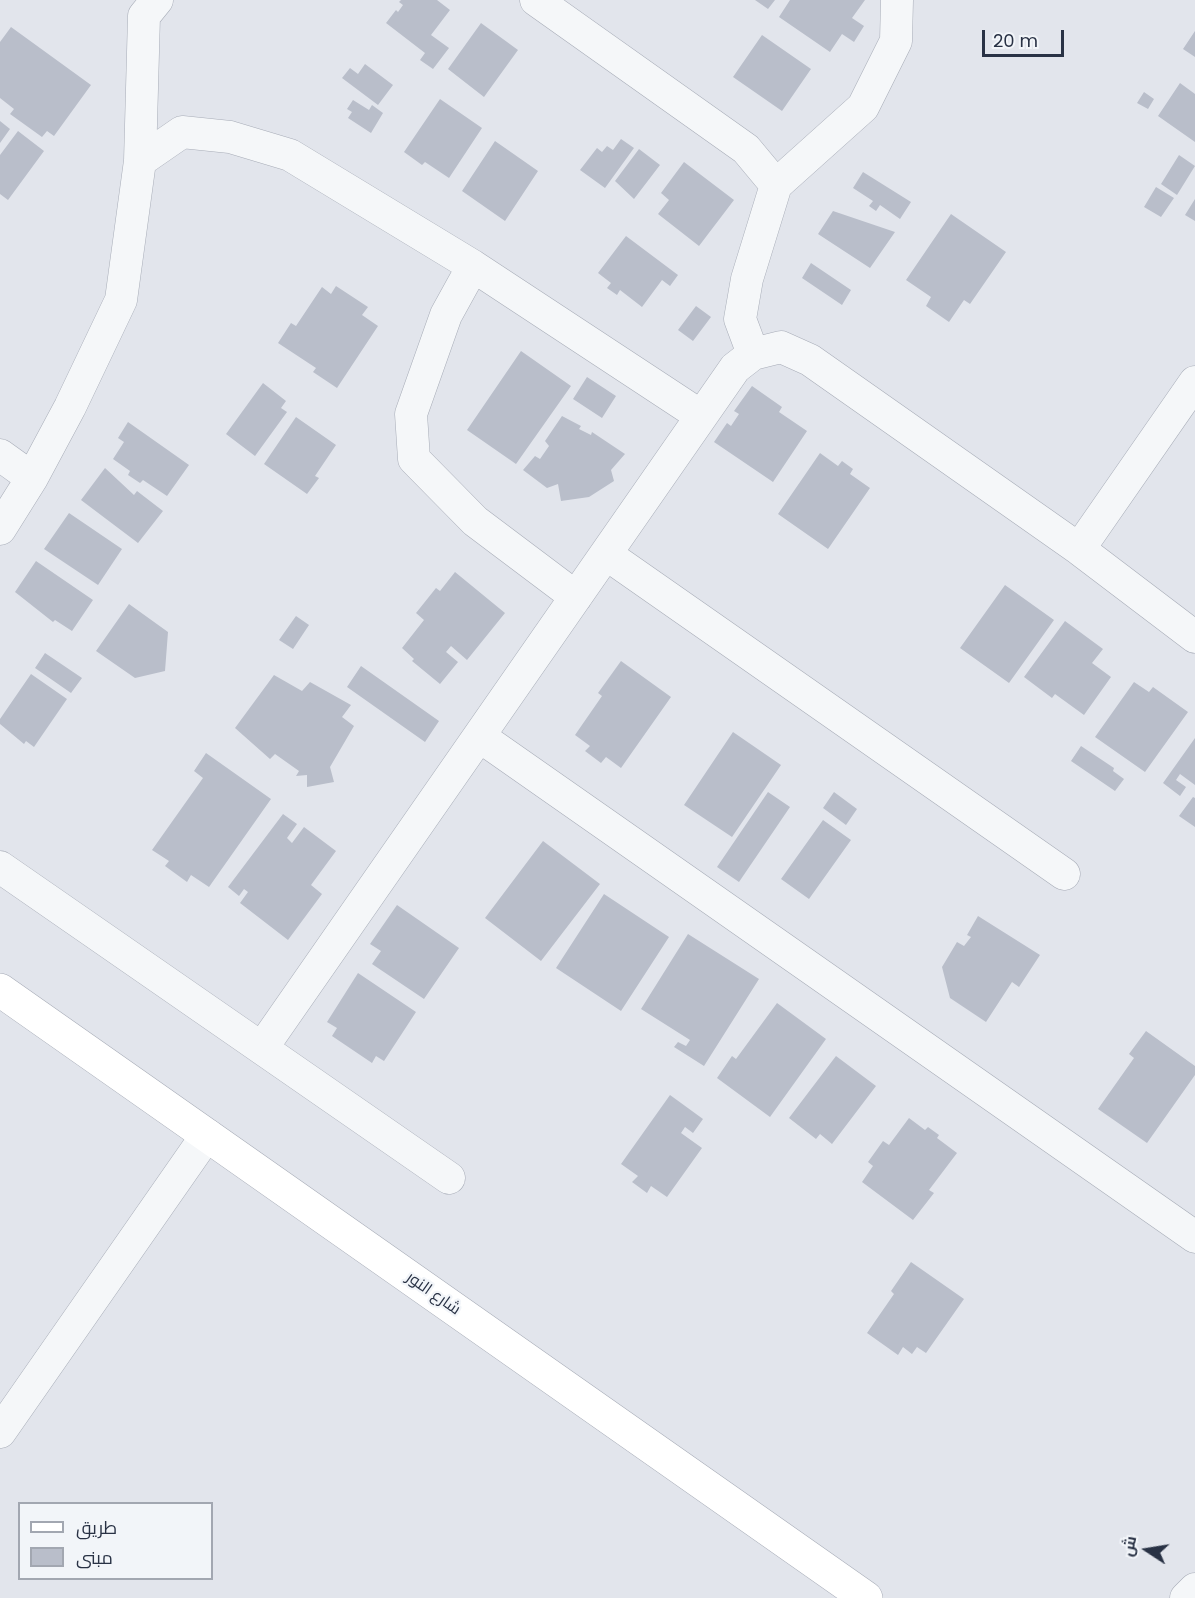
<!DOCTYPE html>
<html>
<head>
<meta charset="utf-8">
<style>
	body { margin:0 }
	#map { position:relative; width:1195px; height:1598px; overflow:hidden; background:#e2e5ec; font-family:Poppins,Cairo,sans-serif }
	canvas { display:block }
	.legend { position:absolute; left:18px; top:1502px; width:195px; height:78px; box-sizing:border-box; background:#f2f5f9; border:2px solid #a2a7b1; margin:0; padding:8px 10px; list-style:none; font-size:18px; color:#293245 }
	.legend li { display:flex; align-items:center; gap:12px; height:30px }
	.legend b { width:30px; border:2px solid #a2a7b1 }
	.north { position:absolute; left:1117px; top:1520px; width:60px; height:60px; -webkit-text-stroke:4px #f2f5f9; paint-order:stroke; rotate:282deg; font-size:16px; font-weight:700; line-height:24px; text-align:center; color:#293245 }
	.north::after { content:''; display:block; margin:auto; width:21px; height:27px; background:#293245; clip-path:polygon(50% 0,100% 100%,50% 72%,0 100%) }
	.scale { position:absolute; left:982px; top:30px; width:82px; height:27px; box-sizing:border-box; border:3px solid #293245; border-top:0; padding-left:8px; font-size:18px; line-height:21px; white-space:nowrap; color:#293245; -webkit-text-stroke:4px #f2f5f9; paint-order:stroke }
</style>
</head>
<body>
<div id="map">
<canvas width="1195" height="1598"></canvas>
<ul class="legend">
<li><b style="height:8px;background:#fff"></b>طريق</li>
<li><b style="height:16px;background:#b9beca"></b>مبنى</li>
</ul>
<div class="north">ش</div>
<div class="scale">20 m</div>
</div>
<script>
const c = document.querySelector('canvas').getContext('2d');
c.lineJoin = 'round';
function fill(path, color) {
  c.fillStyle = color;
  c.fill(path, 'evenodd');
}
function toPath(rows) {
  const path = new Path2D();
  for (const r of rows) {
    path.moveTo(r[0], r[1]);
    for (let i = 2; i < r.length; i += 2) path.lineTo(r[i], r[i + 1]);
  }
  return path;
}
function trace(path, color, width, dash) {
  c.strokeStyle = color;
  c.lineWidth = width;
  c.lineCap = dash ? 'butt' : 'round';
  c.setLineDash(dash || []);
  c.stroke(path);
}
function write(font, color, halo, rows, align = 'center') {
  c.font = font + ' Poppins,Cairo,sans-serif';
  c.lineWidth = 4.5;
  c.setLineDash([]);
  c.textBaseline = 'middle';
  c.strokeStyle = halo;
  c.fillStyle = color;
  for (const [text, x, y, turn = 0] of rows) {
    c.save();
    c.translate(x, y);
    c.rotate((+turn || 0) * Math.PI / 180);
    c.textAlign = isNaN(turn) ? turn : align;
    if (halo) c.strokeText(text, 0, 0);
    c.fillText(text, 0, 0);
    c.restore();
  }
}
const building = toPath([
	[401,0,437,0,450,10,431,35,449,48,433,69,420,60,425,53,386,23,396,10,398,12,403,5,399,2],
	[755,0,775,0,768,9],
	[790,0,865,0,852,18,864,26,854,42,842,34,830,52,779,17],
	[481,23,518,50,484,97,448,69],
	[11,27,91,85,54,136,47,131,42,137,10,114,14,109,0,98,0,42],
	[1195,31,1195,57,1183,49],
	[762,35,811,69,782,111,733,77],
	[365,64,393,85,378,105,342,78,350,68,358,74],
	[1180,83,1195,94,1195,142,1158,116],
	[1144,92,1154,99,1148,109,1137,103],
	[440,99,482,128,449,178,425,162,422,165,404,152],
	[353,100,369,110,372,105,383,113,371,133,348,118,352,112,347,109],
	[0,121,10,129,0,143],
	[18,131,44,151,8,200,0,194,0,155],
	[621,139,634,148,605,188,580,170,597,148,602,152,607,146,613,150],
	[495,141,538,171,505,221,462,191],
	[639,149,660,165,634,199,615,181],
	[1179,155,1195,166,1177,195,1161,184],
	[684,162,734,200,699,246,658,214,669,200,661,193],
	[863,172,911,202,900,219,880,205,876,211,869,206,873,201,853,188],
	[1156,187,1174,198,1161,217,1144,207],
	[1195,199,1195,221,1185,215],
	[833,211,895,232,870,268,818,234],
	[951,214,1006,252,970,304,964,300,949,322,926,306,931,297,906,280],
	[626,236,678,275,670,286,662,280,642,307,620,290,617,295,607,288,611,283,598,273],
	[811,263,851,290,842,305,802,278],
	[336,286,368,307,362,315,378,326,337,388,313,372,316,368,278,343,291,323,296,326,322,287,331,294],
	[696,306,711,317,693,341,678,330],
	[521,351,571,386,516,464,467,430],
	[587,377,616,396,602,418,573,399],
	[263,383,286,401,281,408,287,412,255,456,226,434],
	[752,386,782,407,779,412,807,431,773,482,714,442,727,423,731,426,739,414,734,411],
	[562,416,581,426,579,429,591,435,592,432,625,454,611,470,614,481,589,497,561,501,558,484,547,488,523,470,535,456,540,459,549,446,545,441],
	[296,417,336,445,315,476,319,478,307,494,264,464],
	[128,422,189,465,167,496,143,480,140,483,128,475,130,471,113,459,124,442,118,438],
	[820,453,838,466,842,461,853,469,850,474,870,488,828,549,778,514],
	[105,468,134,495,137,491,163,511,138,543,81,500],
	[69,513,122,549,98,585,44,549],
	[36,561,93,600,72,631,55,620,53,622,15,592],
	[455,572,505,613,467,660,451,646,446,652,458,662,440,684,412,661,414,659,402,648,424,620,416,613,436,588,440,591],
	[1005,585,1054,620,1009,683,960,648],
	[129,604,168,632,165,671,135,678,96,651],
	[296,616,309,625,293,649,279,640],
	[1065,621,1103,649,1092,663,1111,677,1084,715,1055,694,1052,698,1024,677],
	[45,653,82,678,71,693,35,668],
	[621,661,671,697,621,768,606,757,601,763,585,751,590,746,575,735,602,696,598,693],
	[361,666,439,721,425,742,347,687],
	[31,674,67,699,34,747,26,741,24,744,0,724,0,719],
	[274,675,302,691,310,682,351,705,342,717,354,726,330,767,334,782,307,787,307,775,296,776,299,771,275,754,270,759,235,728],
	[1134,682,1149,692,1153,687,1188,712,1145,772,1095,737],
	[733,732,781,765,732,837,684,805],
	[1195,738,1195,785,1180,774,1176,780,1186,787,1180,796,1163,783],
	[1081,746,1114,768,1113,771,1124,779,1115,791,1071,761],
	[206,753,271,799,209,887,191,875,187,882,165,866,169,861,152,850,203,778,194,771],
	[768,792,790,807,739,882,717,867],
	[834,792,857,809,846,825,823,808],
	[1193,797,1195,798,1195,827,1179,816],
	[283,814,297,824,287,838,292,843,304,827,336,851,311,885,322,894,288,940,240,903,248,892,244,889,239,896,228,887],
	[823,820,851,840,809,899,781,879],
	[543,841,600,884,541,961,485,918],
	[604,894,669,937,621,1011,556,968],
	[397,905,459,948,424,999,372,964,381,951,370,944],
	[978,916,1040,955,1019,987,1012,982,986,1022,950,998,942,967,957,942,964,946,971,937,967,935],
	[688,934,759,979,704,1066,674,1047,678,1042,686,1046,690,1040,641,1009],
	[358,973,416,1012,384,1061,376,1056,372,1063,332,1036,337,1028,327,1022],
	[777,1003,826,1039,770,1117,717,1078,732,1056,736,1059],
	[1146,1031,1195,1066,1195,1075,1147,1143,1098,1109,1134,1058,1129,1054],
	[836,1056,876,1086,832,1144,820,1134,816,1139,789,1118],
	[670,1095,703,1119,693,1133,685,1127,681,1133,702,1148,667,1197,651,1186,647,1193,632,1182,638,1176,621,1164],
	[909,1118,925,1130,928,1127,939,1135,937,1138,957,1153,929,1190,934,1193,913,1220,862,1182,873,1166,868,1162,883,1141,889,1145],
	[911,1262,964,1299,926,1353,917,1347,912,1354,903,1347,898,1355,867,1333,894,1294,891,1291]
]);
const street = toPath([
	[536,0,746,149,776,185,747,279,740,319,753,354],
	[140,161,144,16,157,0],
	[776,185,863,107,896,41,897,0],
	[473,266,446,315,411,414,414,459,475,521,576,597],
	[0,455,32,478],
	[0,529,32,478,70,407,121,300,140,161,182,132,230,137,290,155,473,266,701,416],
	[1079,549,1195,382],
	[606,554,1064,874],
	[479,736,1195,1237],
	[0,867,449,1178],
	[262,1048,735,368,753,354,781,347,810,360,1079,549,1195,637],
	[0,1432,207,1135],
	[1186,1598,1195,1589]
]);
const secondary = toPath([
	[0,990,866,1598]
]);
const streetNames = [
	["شارع النور",433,1294,35]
];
fill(building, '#b9beca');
trace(street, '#a7acb7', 33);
trace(secondary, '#a7acb7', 34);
trace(street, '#f5f7f9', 32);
trace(secondary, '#fff', 33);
write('16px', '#293245', '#f2f5f9', streetNames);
</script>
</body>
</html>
